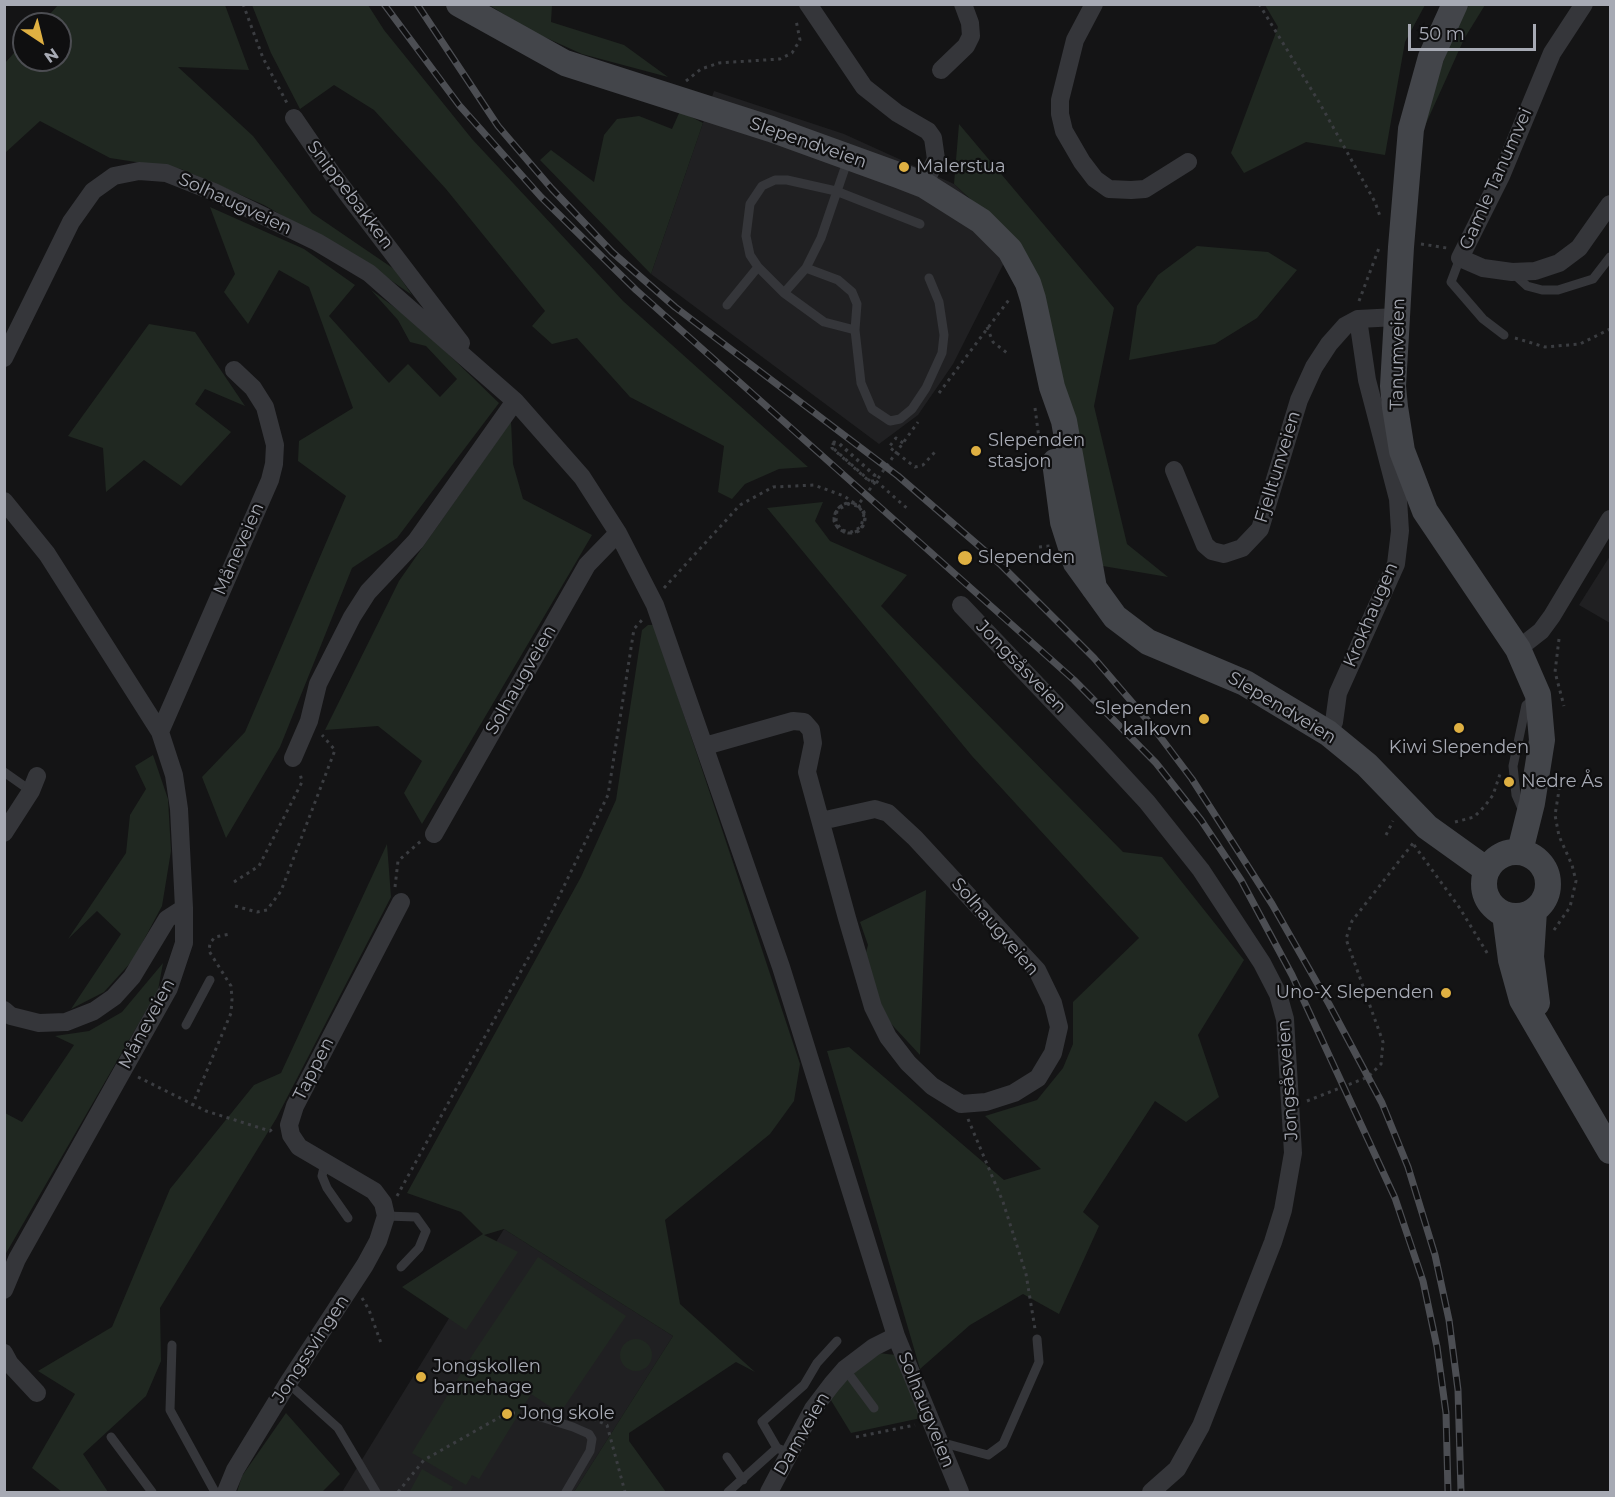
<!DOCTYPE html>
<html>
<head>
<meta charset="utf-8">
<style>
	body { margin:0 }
	#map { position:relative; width:1615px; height:1497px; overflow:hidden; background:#141415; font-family:Montserrat,sans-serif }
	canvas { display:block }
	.frame { position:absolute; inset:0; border:6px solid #a7aab4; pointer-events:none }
	.north { position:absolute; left:12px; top:12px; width:60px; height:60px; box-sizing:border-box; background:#0f0f10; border:2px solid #4c4d52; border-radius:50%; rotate:145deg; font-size:16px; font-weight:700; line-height:24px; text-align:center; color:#a7aab4 }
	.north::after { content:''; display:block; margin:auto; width:21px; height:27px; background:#dfb042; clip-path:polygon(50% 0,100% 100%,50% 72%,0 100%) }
	.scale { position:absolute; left:1408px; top:24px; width:128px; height:27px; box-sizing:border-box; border:3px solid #a7aab4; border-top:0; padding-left:8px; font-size:18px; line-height:21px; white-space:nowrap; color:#a7aab4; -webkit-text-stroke:4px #0f0f10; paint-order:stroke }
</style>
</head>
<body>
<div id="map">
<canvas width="1615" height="1497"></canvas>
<div class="frame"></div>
<div class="north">N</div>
<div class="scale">50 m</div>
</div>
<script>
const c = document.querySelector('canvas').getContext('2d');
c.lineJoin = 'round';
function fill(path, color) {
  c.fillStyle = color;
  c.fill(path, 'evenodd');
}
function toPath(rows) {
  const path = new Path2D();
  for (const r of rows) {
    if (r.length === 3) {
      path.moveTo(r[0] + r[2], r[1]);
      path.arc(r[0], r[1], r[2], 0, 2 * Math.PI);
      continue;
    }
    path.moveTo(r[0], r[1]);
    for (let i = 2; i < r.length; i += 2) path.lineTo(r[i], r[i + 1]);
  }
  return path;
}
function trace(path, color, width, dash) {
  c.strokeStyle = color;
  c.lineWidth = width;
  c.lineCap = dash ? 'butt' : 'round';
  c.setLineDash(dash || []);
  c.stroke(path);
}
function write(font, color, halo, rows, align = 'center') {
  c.font = font + ' Montserrat,sans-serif';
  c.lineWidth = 4.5;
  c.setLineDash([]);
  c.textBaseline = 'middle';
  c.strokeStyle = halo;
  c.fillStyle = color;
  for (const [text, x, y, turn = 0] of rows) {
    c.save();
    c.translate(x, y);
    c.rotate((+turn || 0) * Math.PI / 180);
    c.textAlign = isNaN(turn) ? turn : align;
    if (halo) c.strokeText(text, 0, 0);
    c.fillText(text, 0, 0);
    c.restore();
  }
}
const built = toPath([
	[714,91,844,134,954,184,1014,243,953,364,918,415,879,444,651,274],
	[1610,556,1610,623,1579,605],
	[504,1229,673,1336,574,1492,342,1492]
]);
const green = toPath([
	[58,5,225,5,249,70,178,67,253,136,312,213,394,269,412,295,373,268,264,205,181,169,110,158,40,121,5,153,4,64,24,42,24,60,60,60,60,24,41,24],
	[252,5,368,5,384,30,472,139,623,301,808,467,779,469,745,484,732,499,718,492,724,446,630,397,577,338,552,344,532,326,545,311,446,189,374,110,334,85,300,109,271,53],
	[489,5,552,5,551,22,624,45,668,77,582,54,531,31],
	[1265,5,1425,5,1405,42,1385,155,1306,142,1244,173,1231,153,1278,27],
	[1469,5,1485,5,1464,39,1424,128,1421,122,1456,27],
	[680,111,703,123,651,274,540,160,551,150,594,182,604,135,617,119,639,116,672,129],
	[959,124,1114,308,1094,406,1127,544,1168,577,1097,565,1036,286,979,207,954,184],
	[210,207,304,249,355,285,329,316,389,383,408,364,440,397,457,379,426,346,410,342,398,320,371,290,416,323,499,403,397,538,352,568,280,747,226,838,202,777,245,732,346,496,298,461,299,441,353,408,309,287,279,270,248,324,224,292,235,274],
	[1197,246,1268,252,1297,270,1257,318,1215,344,1129,360,1137,306,1158,275],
	[149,324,195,332,245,406,205,389,195,404,231,432,181,486,144,460,106,492,103,448,68,436],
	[511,421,513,464,523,499,592,535,422,824,404,793,422,761,378,726,325,730,399,581],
	[823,502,815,521,830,541,907,575,881,606,1123,852,1162,857,1244,960,1198,1035,1219,1097,1186,1122,1155,1101,1083,1212,1099,1226,1059,1314,1023,1294,970,1325,920,1369,827,1051,849,1047,1004,1180,1041,1169,985,1116,1037,1100,1063,1068,1073,1044,1073,1002,1139,938,972,756,767,508],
	[648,625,654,625,800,1064,794,1101,770,1134,665,1220,680,1304,755,1372,736,1362,629,1433,629,1441,666,1492,574,1492,673,1336,504,1229,484,1235,518,1252,466,1330,402,1287,483,1234,461,1212,407,1193,581,877,616,800,642,630],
	[153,755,168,799,171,851,162,906,133,960,104,992,71,1009,121,934,97,911,68,939,126,853,130,815,146,789,135,766],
	[387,844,391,897,276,1119,160,1308,161,1361,146,1396,83,1454,108,1492,62,1492,32,1468,75,1394,38,1371,112,1327,170,1189,254,1085,281,1073],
	[926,890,920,1055,882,1014,862,967,868,945,860,922],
	[163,963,158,990,5,1255,5,1113,22,1122,74,1045,55,1036,89,1031,122,1012],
	[538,1257,626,1316,560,1413,531,1394,479,1479,472,1475,466,1485,412,1453,473,1354],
	[636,1355,16],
	[878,1353,896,1355,921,1418,851,1433,829,1397,856,1368],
	[286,1413,340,1474,322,1492,237,1492,242,1476],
	[422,1469,453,1487,450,1492,410,1491]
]);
const path = toPath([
	[243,4,263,58,287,103],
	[1259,4,1319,102,1375,202,1381,219],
	[686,81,701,69,719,63,780,59,792,53,800,40,796,20],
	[1421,244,1447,248],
	[1359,301,1379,248],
	[987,327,993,342,1007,353],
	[1515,338,1545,347,1580,344,1610,329],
	[939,393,1011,297],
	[1035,408,1040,446],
	[903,443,896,438,889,447,915,467,923,465,935,452],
	[870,481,834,449,833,444,839,444,875,476,874,481,869,481,832,448,832,445,834,442,839,443,878,478],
	[876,481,909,510],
	[1039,547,1050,546],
	[664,588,740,505,773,487,814,485,844,496,851,501,856,504,858,505,863,510,865,514,865,522,862,528,859,531,855,533,848,533,844,532,838,528,836,525,834,521,834,518,836,510,842,505,849,502,856,504,862,510,864,514,865,518,863,525,861,528,859,530,855,532,852,533,848,533,844,532,838,528,836,525,834,518,835,514,837,510,839,507,845,504,852,503,855,504,859,507,864,514,861,527,851,532,841,530,836,521,837,510,849,504,857,506,861,501,876,481,903,443,918,422],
	[1559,639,1555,672,1564,706],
	[1455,822,1474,817,1484,807,1493,795,1500,774],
	[1386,835,1393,821],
	[1414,845,1459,907,1489,956],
	[234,882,259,866,302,782,300,773],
	[395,887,398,861,421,841],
	[235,906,257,912,267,910,281,891,335,750,322,735],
	[1554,930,1570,907,1576,881,1572,865,1559,836,1555,815,1561,778],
	[138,1077,206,1111,270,1131,272,1129],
	[1307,1101,1368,1077,1381,1064,1383,1042,1346,939,1352,921,1414,842],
	[192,1106,231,1013,232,999,231,986,209,951,210,943,215,937,230,934],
	[968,1119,1003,1202,1026,1274,1035,1329],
	[397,1196,536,944,608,795,634,629,642,620],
	[362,1298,369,1310,381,1343],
	[580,1416,582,1414,607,1425,625,1492],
	[856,1437,915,1425],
	[398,1492,424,1460,507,1413,515,1413]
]);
const service = toPath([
	[1460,258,1451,282,1483,319,1504,335],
	[806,268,838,280,852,292,857,304,855,330,861,383,872,409,890,421,900,419,912,409,926,388,942,353,944,335,939,302,929,278],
	[1514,274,1527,286,1542,290,1558,290,1593,279,1610,257],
	[784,293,806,268,821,238,848,159],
	[727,305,758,267],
	[855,330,824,322,784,293,758,267,750,255,746,236,750,204,762,186,775,180,787,180,836,191,920,224],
	[4,772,31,791],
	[1524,813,1516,795,1513,766,1526,705,1534,699],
	[186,1025,210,980],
	[325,1163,322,1176,327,1188,348,1218],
	[386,1216,416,1217,426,1231,419,1248,401,1267],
	[172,1345,170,1410,215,1492],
	[845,1369,874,1408],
	[288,1383,338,1428,376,1492],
	[528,1413,573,1427,589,1434,592,1439,590,1451,566,1492],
	[111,1437,152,1492],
	[940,1442,988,1455,1003,1444,1039,1362,1037,1339],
	[789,1453,777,1448,762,1422,804,1385,817,1363,837,1341],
	[727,1457,743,1480],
	[728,1492,777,1448]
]);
const minor = toPath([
	[808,4,864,87,897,113,928,131,933,138,936,159,924,185],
	[1094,4,1075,40,1060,100,1060,114,1064,131,1082,162,1095,179,1109,189,1131,190,1145,189,1188,162],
	[1584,4,1552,53,1501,176,1460,258,1483,268,1512,272,1535,271,1559,263,1579,248,1610,204],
	[941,70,966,46,971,36,970,23,963,4],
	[294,118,333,175,461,343],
	[4,358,71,222,93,191,114,176,139,171,166,173,214,192,317,242,369,273,515,401,582,477,618,533,655,605,781,967,896,1336,960,1492],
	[1174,470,1205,545,1212,551,1224,554,1242,548,1260,529,1299,400,1314,367,1329,344,1345,326,1358,319,1397,317],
	[4,501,47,554,160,732,174,775,179,809,184,908,184,943,169,988,17,1259,4,1290],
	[961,605,1098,749,1147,802,1201,870,1262,963,1278,994,1285,1019,1293,1153,1283,1210,1273,1242,1201,1426,1177,1469,1151,1492],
	[1518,649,1541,631,1552,616,1610,519],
	[160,732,270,480,274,464,275,445,265,407,253,388,234,370],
	[1328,733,1334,722,1338,693,1396,564,1400,531,1398,499,1367,380,1358,319],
	[705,746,793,721,804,722,811,730,813,743,807,772,847,918,873,1007,888,1037,908,1063,932,1086,961,1104,986,1102,1014,1093,1038,1078,1053,1053,1059,1027,1053,1003,1037,970,915,838,888,813,875,809,821,821],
	[293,758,309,721,318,684,352,617,368,592,416,541,515,401],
	[4,833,31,791,37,776],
	[434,834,587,565,618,533],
	[4,1010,11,1016,39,1023,66,1022,94,1011,114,997,132,977,167,919,184,908],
	[4,1353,10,1364,37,1393],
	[226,1492,235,1470,288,1383,365,1265,378,1241,386,1216,383,1203,374,1191,299,1147,291,1135,289,1125,295,1106,401,902],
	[769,1492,813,1409,832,1384,845,1369,874,1347,896,1336]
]);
const secondary = toPath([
	[459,4,565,63,771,129,898,175,924,185,981,221,1010,250,1028,283,1033,299,1052,387,1064,421,1094,588],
	[1455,4,1431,57,1411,129,1401,247,1393,386,1395,407,1402,451,1425,511,1518,649,1538,695,1542,740,1532,803,1520,851],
	[1055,462,1063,522,1076,563,1115,617,1148,642,1245,683,1328,733,1367,765,1427,827,1487,870],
	[1516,884,32],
	[1534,911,1531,957,1537,1003],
	[1505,914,1511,960,1522,1000,1610,1151]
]);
const rail = toPath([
	[384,4,459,105,541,197,636,290,1074,680,1156,763,1201,820,1241,880,1292,975,1395,1198,1423,1281,1437,1347,1446,1413,1448,1492],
	[417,4,498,126,552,189,612,252,675,307,898,476,1000,564,1094,658,1149,722,1192,779,1272,904,1329,1004,1382,1103,1408,1167,1435,1255,1449,1320,1458,1390,1461,1492]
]);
const markers = [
	[904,167,6,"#dfb042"],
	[976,451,6,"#dfb042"],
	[965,558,8,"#dfb042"],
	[1204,719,6,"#dfb042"],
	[1459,728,6,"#dfb042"],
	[1509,782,6,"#dfb042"],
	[1446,993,6,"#dfb042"],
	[421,1377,6,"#dfb042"],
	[507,1414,6,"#dfb042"]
];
const streetNames = [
	["Slependveien",808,143,19],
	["Gamle Tanumvei",1496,179,-66],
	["Snippebakken",350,195,53],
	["Solhaugveien",235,204,25],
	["Tanumveien",1398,354,-89],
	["Fjelltunveien",1278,467,-73],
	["Måneveien",239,549,-66],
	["Krokhaugen",1371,615,-67],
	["Jongsåsveien",1021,667,46],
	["Solhaugveien",521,680,-60],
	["Slependveien",1282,708,31],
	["Solhaugveien",995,927,49],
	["Måneveien",147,1024,-62],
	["Tappen",314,1069,-63],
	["Jongsåsveien",1288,1080,-94],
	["Jongssvingen",311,1349,-57],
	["Solhaugveien",926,1410,68],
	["Damveien",802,1434,-60]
];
const poiNames = [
	["Malerstua",916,167],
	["Slependen",988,441],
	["stasjon",988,462],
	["Slependen",978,558],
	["Slependen",1192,709,"right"],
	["kalkovn",1192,730,"right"],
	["Kiwi Slependen",1459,748,"center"],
	["Nedre Ås",1521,782],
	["Uno-X Slependen",1434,993,"right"],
	["Jongskollen",433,1367],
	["barnehage",433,1388],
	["Jong skole",519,1414]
];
fill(built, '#202022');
fill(green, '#202821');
trace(path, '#3b3d41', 3, [3, 4.5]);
trace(service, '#35363a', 9);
trace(minor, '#35363a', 18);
trace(secondary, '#43454a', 26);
trace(rail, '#4c4e53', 7);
trace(rail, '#0f0f10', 4.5, [14]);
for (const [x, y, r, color] of markers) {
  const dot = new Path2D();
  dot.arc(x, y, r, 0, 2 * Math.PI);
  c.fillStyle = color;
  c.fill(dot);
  trace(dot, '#0f0f10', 2);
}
write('18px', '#a7aab4', '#0f0f10', streetNames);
write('18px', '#a7aab4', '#0f0f10', poiNames, 'left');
</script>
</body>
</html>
